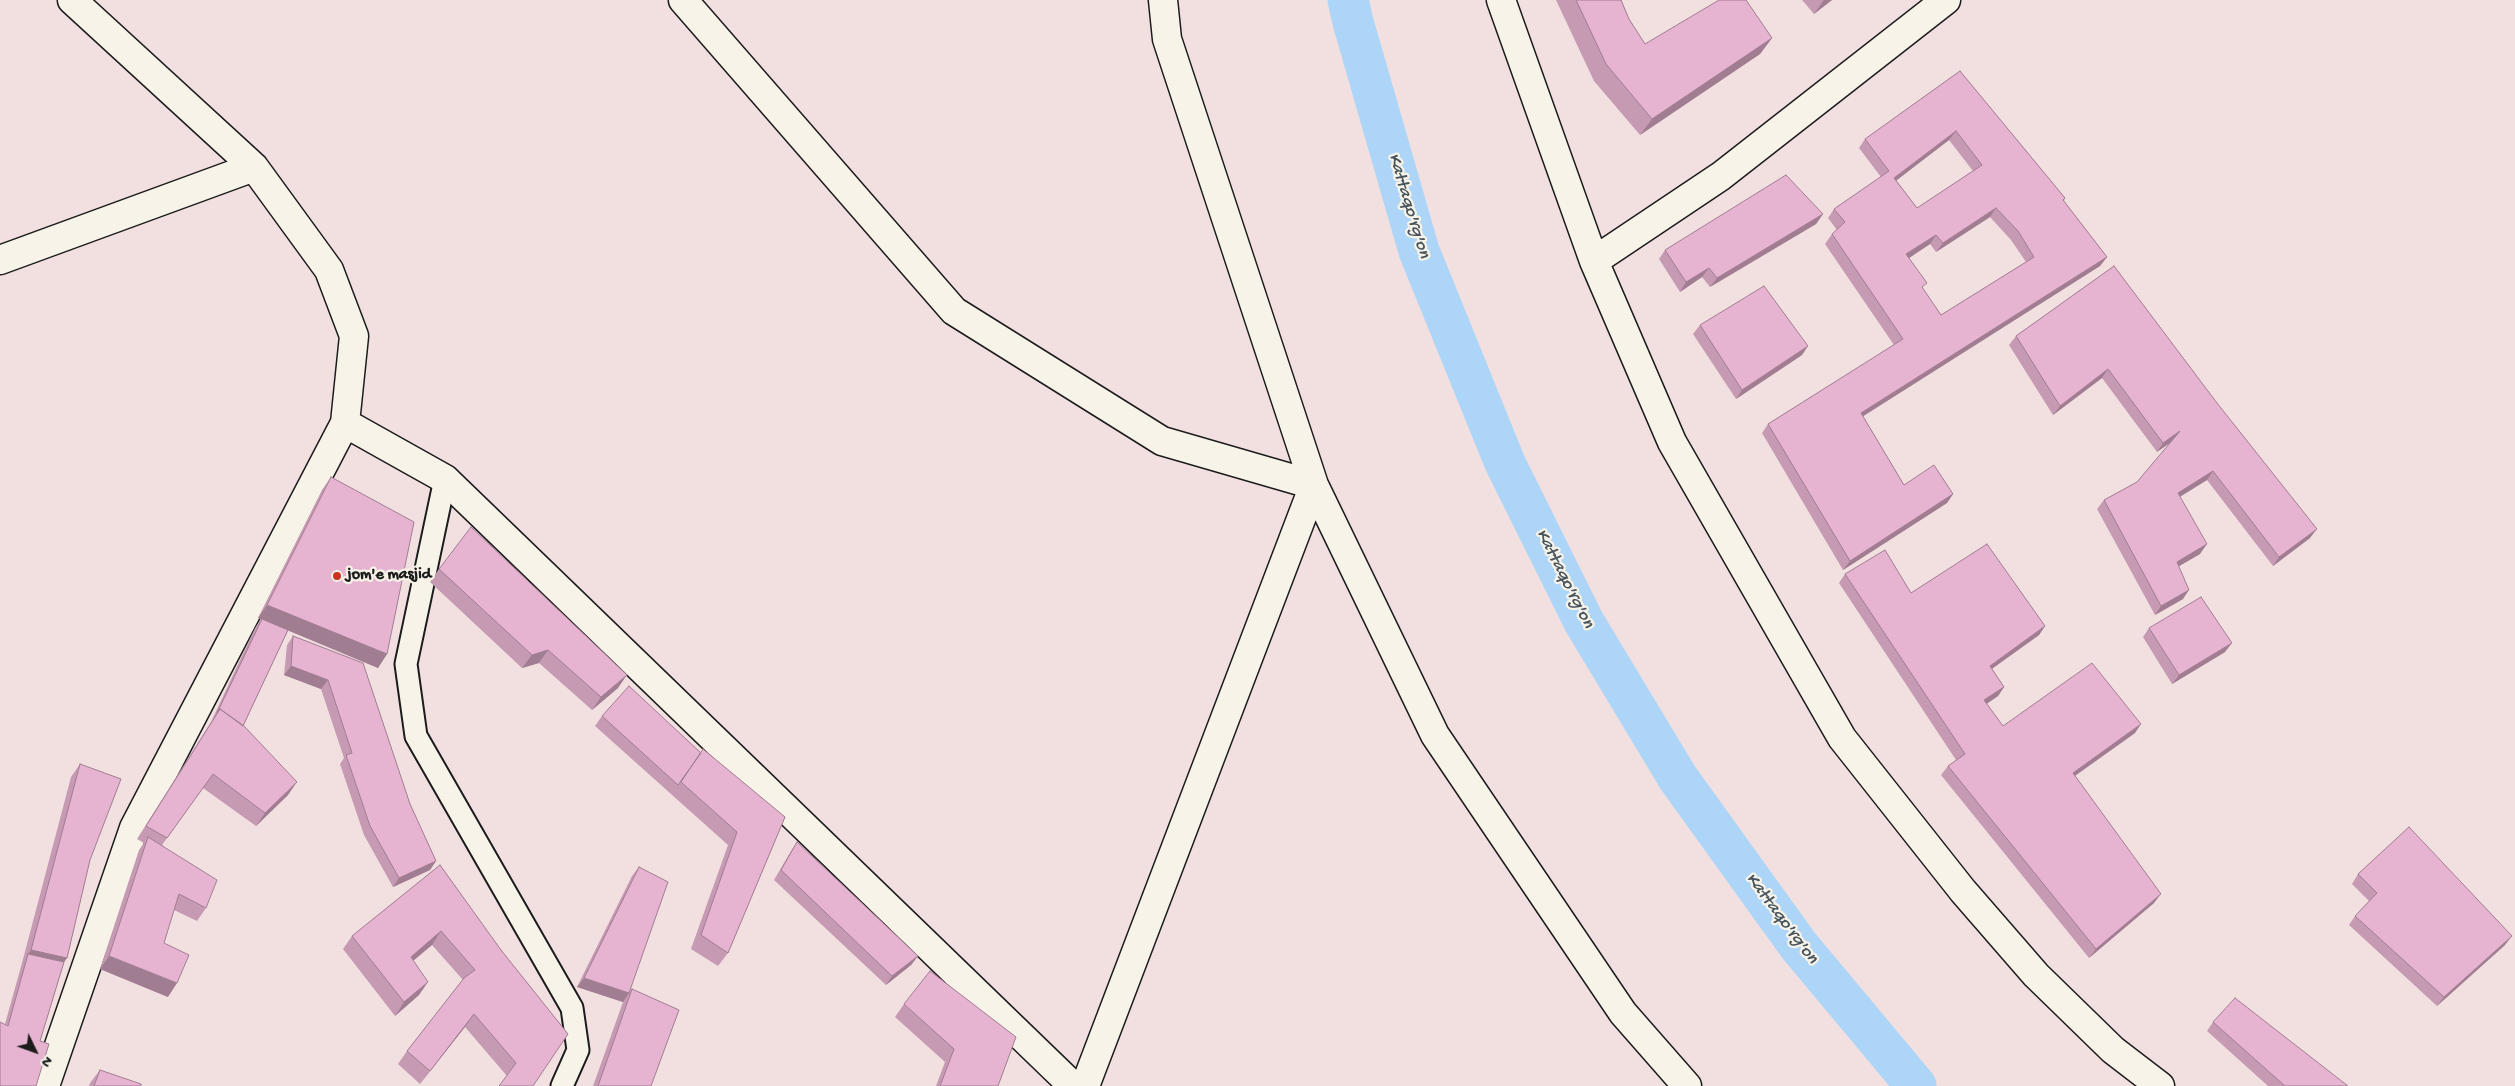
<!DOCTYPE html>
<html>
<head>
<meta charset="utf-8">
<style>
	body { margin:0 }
	#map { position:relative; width:2515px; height:1086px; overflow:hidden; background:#f2e0e1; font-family:"Gochi Hand",sans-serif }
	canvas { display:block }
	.north { position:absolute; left:10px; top:1026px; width:50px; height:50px; -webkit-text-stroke:4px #f7f3e8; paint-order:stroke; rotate:132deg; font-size:14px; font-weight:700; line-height:20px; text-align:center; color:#1c1c1c }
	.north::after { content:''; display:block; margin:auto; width:18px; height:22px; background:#1c1c1c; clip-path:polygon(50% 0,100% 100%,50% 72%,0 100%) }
</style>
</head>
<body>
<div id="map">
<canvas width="2515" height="1086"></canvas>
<div class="north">N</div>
</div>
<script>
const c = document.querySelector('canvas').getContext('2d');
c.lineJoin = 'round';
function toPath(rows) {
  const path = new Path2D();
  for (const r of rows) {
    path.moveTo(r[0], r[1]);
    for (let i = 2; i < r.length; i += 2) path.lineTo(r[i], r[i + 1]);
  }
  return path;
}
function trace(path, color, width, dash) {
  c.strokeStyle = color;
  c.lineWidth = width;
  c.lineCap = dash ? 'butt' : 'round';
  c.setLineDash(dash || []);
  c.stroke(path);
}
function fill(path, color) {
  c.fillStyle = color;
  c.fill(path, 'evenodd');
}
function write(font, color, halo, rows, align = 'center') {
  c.font = font + ' "Gochi Hand",sans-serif';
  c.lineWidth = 4.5;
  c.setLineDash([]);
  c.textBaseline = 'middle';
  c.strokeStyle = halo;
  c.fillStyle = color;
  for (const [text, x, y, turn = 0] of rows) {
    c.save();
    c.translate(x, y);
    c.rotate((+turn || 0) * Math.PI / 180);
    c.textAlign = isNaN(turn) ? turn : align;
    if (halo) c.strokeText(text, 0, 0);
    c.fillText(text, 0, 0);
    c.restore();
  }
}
const canal = toPath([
	[1348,0,1353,22,1419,251,1505,463,1584,622,1678,778,1799,946,1916,1086]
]);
const lane = toPath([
	[445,479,406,664,416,736,572,1008,578,1050,562,1086]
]);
const street = toPath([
	[683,0,954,311,1162,441,1314,485,1085,1086],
	[1163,0,1167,39,1314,485,1435,735,1623,1013,1687,1086],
	[1501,0,1594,261,1672,442,1842,738,1963,891,2036,975,2113,1050,2160,1086],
	[0,260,254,167],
	[1594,261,1721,176,1946,0],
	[345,423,445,479,1073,1086],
	[45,1086,134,828,345,423,354,336,329,270,254,167,72,0]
]);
const wall = toPath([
	[1556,0,1621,0,1629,19,1645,44,1772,38,1760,54,1640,135,1594,81],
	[1802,0,1832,0,1814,14],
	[1960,71,2065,198,2064,201,2107,257,2100,266,1863,416,1904,485,1953,494,1947,503,1843,570,1762,433,1768,424,1894,345,1825,244,1832,234,1837,230,1828,218,1834,209,1881,177,1859,148,1865,139],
	[1949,140,1973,171,1917,208,1896,180],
	[1990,217,2011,240,2026,262,1941,315,1923,289,1909,258,1930,244,1936,252],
	[1823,214,1816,224,1710,287,1702,277,1680,292,1659,259,1665,250],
	[2114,266,2310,538,2273,566,2207,480,2180,497,2200,554,2178,567,2183,599,2155,615,2097,509,2104,500,2137,482,2171,442,2157,452,2102,378,2053,415,2009,345,2016,336],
	[1700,325,1802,355,1736,399,1693,334],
	[331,477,387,654,378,668,288,630,243,726,288,795,256,826,203,788,162,845,206,908,197,921,174,910,164,943,168,997,100,969,139,850,144,843,137,839,211,722,255,628,261,619,258,618,322,490],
	[439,569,618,688,592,710,539,663,522,668,430,582],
	[1845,574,1911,593,2045,626,2039,635,1992,669,2004,687,1998,696,1986,704,2003,726,2135,733,2075,776,2154,903,2089,958,1941,775,1948,766,1956,760,1839,583],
	[2149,628,2225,652,2172,684,2143,637],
	[293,636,363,663,410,804,436,861,430,870,393,887,364,835,340,764,344,758,321,689,284,675,287,645],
	[602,716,701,753,785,817,728,953,718,966,691,949,728,845,595,726],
	[80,764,90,860,67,958,64,962,40,1041,5,1024,22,963,71,777],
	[797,842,918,956,911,965,886,985,774,880,791,851],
	[440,865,501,950,568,1034,507,1076,465,1027,420,1084,398,1064,407,1051,463,980,432,945,413,961,419,995,395,1016,343,949,352,936],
	[639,867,629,993,632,989,651,1086,593,1086,623,1002,577,987,632,876],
	[2358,874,2505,945,2437,1006,2349,925,2355,916,2369,901,2352,884],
	[904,1004,998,1086,936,1086,945,1062,895,1017],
	[2213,1022,2348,1086,2268,1086,2207,1031],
	[100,1070,141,1086,89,1086,90,1083]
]);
const shadedWall = toPath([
	[1824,0,1832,0,1814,14,1823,1],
	[1772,38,1760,54,1640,135,1652,119],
	[1956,131,1949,140,1888,187,1894,178],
	[1996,208,1990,217,1936,252,1943,243],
	[1823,214,1816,224,1710,287,1717,278],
	[1936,235,1930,244,1900,264,1906,254],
	[2107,257,2100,266,1854,422,1861,413],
	[1709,268,1702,277,1680,292,1686,282],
	[1808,346,1802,355,1736,399,1742,390],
	[2108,369,2102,378,2053,415,2060,406],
	[2180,431,2174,440,2157,452,2163,443],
	[2213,471,2207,480,2171,502,2178,493],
	[1953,494,1947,503,1843,570,1850,561],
	[2317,529,2310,538,2273,566,2279,557],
	[2207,544,2200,554,2170,571,2177,562],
	[2189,590,2183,599,2155,615,2161,606],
	[267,605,387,654,378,668,258,618],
	[2045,626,2039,635,1983,675,1990,666],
	[2232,643,2225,652,2172,684,2179,675],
	[548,650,539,663,522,668,532,655],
	[291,666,328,680,321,689,284,675],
	[627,675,618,688,592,710,601,697],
	[2004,687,1998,696,1978,710,1984,700],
	[2141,724,2135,733,2066,782,2073,773],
	[297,782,288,795,256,826,265,813],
	[436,861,430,870,393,887,399,878],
	[2161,894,2154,903,2089,958,2096,949],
	[441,931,432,945,402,970,411,957],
	[2512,936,2505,945,2437,1006,2444,997],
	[31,950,67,958,58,971,28,954],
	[109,956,177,983,168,997,100,969],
	[918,956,911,965,886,985,892,976],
	[584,978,629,993,623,1002,577,987],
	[428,982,419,995,395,1016,404,1002],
	[474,1014,465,1027,420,1084,430,1071]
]);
const building = toPath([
	[1576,0,1621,0,1629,19,1645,44,1719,0,1746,0,1772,38,1652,119,1606,64,1576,0],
	[1960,71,2065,198,2063,200,2107,257,1861,413,1904,485,1934,465,1953,494,1850,561,1768,424,1903,339,1832,234,1845,222,1834,209,1889,171,1865,139,1960,71],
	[1956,131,1982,165,1917,208,1894,178,1956,131],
	[1996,208,2018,231,2034,257,1941,315,1922,287,1927,283,1906,254,1936,235,1943,243,1996,208],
	[1786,175,1823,214,1717,278,1709,268,1686,282,1665,250,1786,175],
	[2114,266,2217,403,2317,529,2279,557,2213,471,2178,493,2207,544,2177,562,2189,590,2161,606,2104,500,2137,482,2180,431,2163,443,2108,369,2060,406,2016,336,2114,266],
	[1764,286,1808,346,1742,390,1700,325,1764,286],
	[331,477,414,522,387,654,267,605,331,477],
	[471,527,627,675,601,697,548,650,532,655,439,569,471,527],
	[1987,544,2045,626,1990,666,2004,687,1984,700,2003,726,2092,663,2141,724,2073,773,2161,894,2096,949,1948,766,1965,754,1845,574,1885,550,1911,593,1987,544],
	[2201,597,2232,643,2179,675,2149,628,2201,597],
	[262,619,288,630,243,726,220,709,217,713,262,619],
	[293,636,363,663,410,804,436,861,399,878,370,826,346,755,352,753,328,680,291,666,293,636],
	[629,686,701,753,678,785,602,716,629,686],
	[220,709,244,726,297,782,265,813,213,774,167,838,146,826,220,709],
	[703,749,785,817,728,953,701,935,737,832,681,782,703,749],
	[80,764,121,779,90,860,67,958,31,950,80,764],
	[2409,827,2512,936,2444,997,2355,916,2377,893,2358,874,2409,827],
	[148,837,217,880,206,908,179,894,164,943,189,955,177,983,109,956,148,837],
	[797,842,918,956,892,976,781,870,797,842],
	[440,865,501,950,568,1034,533,1086,499,1086,516,1063,474,1014,430,1071,407,1051,464,978,475,970,441,931,411,957,428,982,404,1002,352,936,440,865],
	[639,867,668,882,629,993,584,978,639,867],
	[28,954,64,962,40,1041,49,1044,36,1086,0,1086,0,1022,8,1026,28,954],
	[930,971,1016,1037,998,1086,940,1086,954,1049,904,1004,930,971],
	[632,989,679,1010,651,1086,598,1086,632,989],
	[2235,998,2348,1086,2285,1086,2213,1022,2235,998],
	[100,1070,141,1084,141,1086,94,1086,100,1070]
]);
const markers = [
	[337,576,5,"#c8321e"]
];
const poiNames = [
	["jom'e masjid",347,576]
];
const waterNames = [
	["Kattaqo'rg'on",1408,206,73],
	["Kattaqo'rg'on",1564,579,63],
	["Kattaqo'rg'on",1781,919,53]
];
trace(canal, '#acd5f7', 41);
trace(lane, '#1c1c1c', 25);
trace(street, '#1c1c1c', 31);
trace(lane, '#f7f3e8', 21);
trace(street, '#f7f3e8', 28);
fill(wall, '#c69ab3');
fill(shadedWall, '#a17d92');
fill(building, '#e6b3d0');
trace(building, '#a17d92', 1);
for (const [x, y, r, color] of markers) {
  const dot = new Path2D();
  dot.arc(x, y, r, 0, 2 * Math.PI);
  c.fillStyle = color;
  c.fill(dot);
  trace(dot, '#f7f3e8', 2);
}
write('bold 16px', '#1c1c1c', '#f7f3e8', poiNames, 'left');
write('italic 18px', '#47545e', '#f7f3e8', waterNames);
</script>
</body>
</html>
